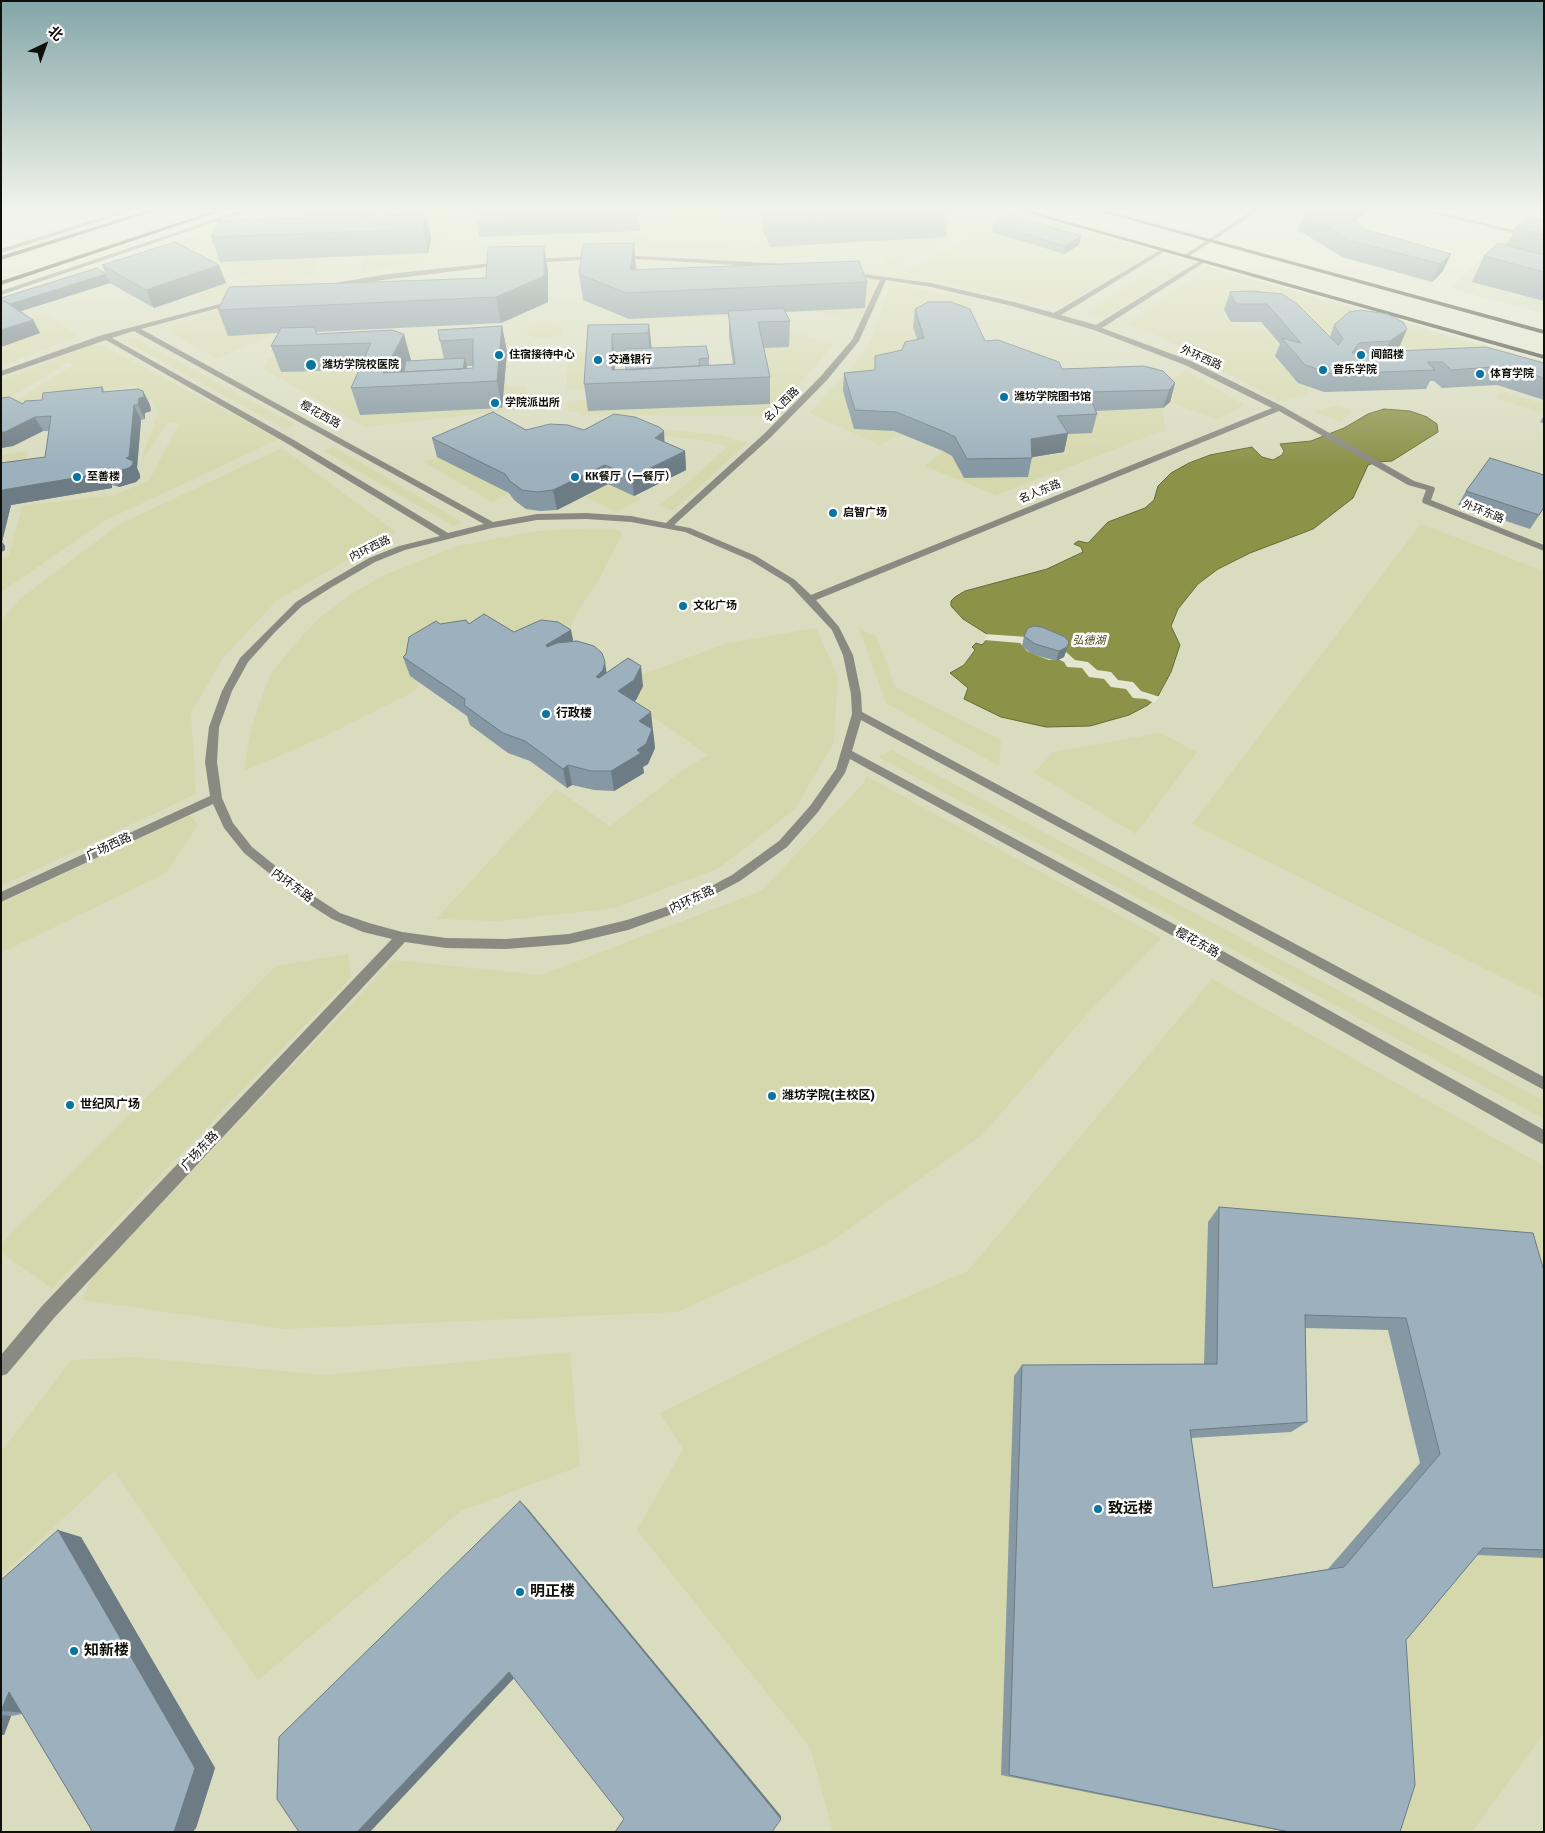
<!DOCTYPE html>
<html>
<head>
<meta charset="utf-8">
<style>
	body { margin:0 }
	#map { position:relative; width:1545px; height:1833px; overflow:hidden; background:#e3e6d0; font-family:Signika,"Noto Sans SC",sans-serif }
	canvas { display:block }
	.frame { position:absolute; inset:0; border:2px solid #0f1009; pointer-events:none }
	.north { position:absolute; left:20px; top:20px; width:50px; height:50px; -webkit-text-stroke:4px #fff; paint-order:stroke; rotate:42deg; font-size:14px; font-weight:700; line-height:20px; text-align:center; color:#0f1009 }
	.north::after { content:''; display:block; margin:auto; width:18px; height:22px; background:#0f1009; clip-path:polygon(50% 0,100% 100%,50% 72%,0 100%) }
</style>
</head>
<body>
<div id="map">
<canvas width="1545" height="1833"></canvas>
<div class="frame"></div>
<div class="north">北</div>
</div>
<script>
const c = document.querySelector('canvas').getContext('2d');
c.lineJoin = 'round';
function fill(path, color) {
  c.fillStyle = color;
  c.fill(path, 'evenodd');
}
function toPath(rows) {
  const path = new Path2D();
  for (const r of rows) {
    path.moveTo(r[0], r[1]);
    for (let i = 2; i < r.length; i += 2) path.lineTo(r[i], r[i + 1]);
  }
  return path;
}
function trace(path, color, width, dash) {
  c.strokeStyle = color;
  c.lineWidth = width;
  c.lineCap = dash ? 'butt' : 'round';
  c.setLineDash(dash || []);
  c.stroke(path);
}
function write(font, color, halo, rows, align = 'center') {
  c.font = font + ' Signika,"Noto Sans SC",sans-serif';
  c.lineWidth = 5;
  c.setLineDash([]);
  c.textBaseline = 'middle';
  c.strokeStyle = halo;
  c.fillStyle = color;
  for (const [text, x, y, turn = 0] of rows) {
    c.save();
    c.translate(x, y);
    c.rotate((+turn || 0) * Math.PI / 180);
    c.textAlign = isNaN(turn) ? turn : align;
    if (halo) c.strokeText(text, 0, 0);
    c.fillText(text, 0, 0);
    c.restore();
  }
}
const built = toPath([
	[269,209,1006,209,1544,361,1544,1832,1,1832,1,301],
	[1506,235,1544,244,1544,314,1450,288]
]);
const green = toPath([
	[294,209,325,209,221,262,321,258,312,275,299,279,296,286,268,289,220,262,205,253,217,241,240,228],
	[376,209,450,209,448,228,438,259,361,272,363,256,428,253,366,242],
	[964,209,1000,209,1146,249,1141,259,1068,303,1034,302,950,284,899,277,983,230,1063,254,992,216,977,227],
	[726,216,728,223,667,224,667,217],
	[647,237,652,243,730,242,733,255,596,248,594,239],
	[946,237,887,270,880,241],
	[836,243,840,260,754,252,753,246],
	[186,259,243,292,201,300,196,293,225,282],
	[1208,267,1544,365,1374,364,1329,342,1224,310,1223,319,1234,325,1264,330,1287,353,1275,357,1298,383,1310,387,1307,395,1279,401,1156,335,1127,324],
	[1155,268,1176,275,1102,318,1085,313],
	[866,271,880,275,872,302,861,323,813,312,629,321,629,319,865,308,859,288],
	[892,282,919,289,969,298,968,314,922,356,854,429,894,431,902,435,879,445,810,413,867,349],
	[244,304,278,333,216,359,172,333,169,326],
	[44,313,78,336,1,366,1,347,22,321],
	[543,323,559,326,561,328,562,333,554,337,543,339,533,338,527,334,529,328],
	[782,328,833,345,771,416,582,415,580,412,568,412,567,401,589,399,588,411,769,404,758,348],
	[133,337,296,425,285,429,123,340],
	[90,345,104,346,279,439,106,520,1,592,1,558,9,557,22,506,114,495,149,481,179,423,167,423,140,463,158,413,153,400,115,403,137,390,135,385,7,406,75,364,67,363,1,403,1,380],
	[592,351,589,389,567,390,567,354],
	[287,352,378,370,502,408,504,385,527,387,525,409,365,427,263,369,267,359],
	[1186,370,1244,405,1217,420,1170,402,1157,389],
	[1502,391,1544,404,1544,414,1495,398],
	[1338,405,1352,411,1341,422,1314,412],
	[1163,408,1165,430,996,495,925,466,943,451,952,456,964,478,1027,458,1069,453,1053,435,1084,411],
	[613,427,672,430,721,435,748,443,673,510,658,506,683,487,728,446,699,440,656,435],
	[334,447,462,522,453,526,324,451],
	[282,448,396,532,276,601,223,658,191,713,196,794,1,886,1,620,21,598,120,524],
	[22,451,28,453,26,460,1,465,3,455],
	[437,457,509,493,492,502,424,462],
	[608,484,641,499,616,512,586,497],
	[1421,524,1544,571,1544,998,1192,824],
	[578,529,616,530,623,533,600,577,573,619,570,632,436,654,415,691,319,739,244,771,250,734,260,701,272,672,295,644,319,618,350,595,382,576,457,546,537,531],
	[816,628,838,677,834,742,795,809,719,868,615,908,498,921,436,919,556,789,610,826,683,770,708,755,624,697,643,674,728,643],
	[859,628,877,637,895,687,1001,740,999,766,886,703],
	[1160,733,1197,752,1136,834,1034,773,1053,752],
	[891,750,1544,1101,1544,1119,879,757],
	[866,776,1161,938,1089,1012,982,1135,826,1245,677,1312,284,1329,83,1300,92,1277,393,960,541,975,761,891,864,783],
	[190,815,198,825,166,873,1,953,1,903],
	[348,954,351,977,52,1288,1,1253,1,1244,276,966],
	[1212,979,1544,1166,1544,1361,1512,1247,1208,1222,1204,1375,1014,1377,1286,1832,833,1832,810,1747,637,1530,683,1449,660,1413,823,1332,968,1271],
	[570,1352,580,1466,461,1511,258,1680,114,1471,1,1576,1,1452,71,1360,133,1357,324,1375],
	[1461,1554,1544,1558,1544,1733,1472,1832,1376,1832,1385,1644]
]);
const water = toPath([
	[1384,409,1410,411,1427,417,1437,424,1438,432,1392,461,1377,462,1368,465,1353,498,1313,529,1250,553,1218,569,1198,584,1178,609,1171,626,1180,645,1171,672,1158,696,1148,705,1129,715,1090,726,1046,727,1001,717,964,699,968,688,950,673,964,665,975,650,972,647,976,643,982,645,990,636,963,619,951,606,951,601,955,597,965,591,1047,569,1083,552,1081,547,1074,544,1078,541,1088,543,1108,522,1145,508,1154,500,1158,486,1171,473,1189,463,1210,455,1252,447,1262,457,1273,460,1282,455,1284,451,1280,444,1311,441,1344,428,1368,414,1384,409]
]);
const pier = toPath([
	[984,634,1028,637,1066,652,1075,660,1088,662,1097,670,1111,672,1118,680,1133,682,1141,691,1160,697,1154,703,1146,699,1133,698,1126,689,1111,687,1104,679,1089,677,1082,668,1067,667,1064,662,1060,660,1049,660,1036,655,1027,651,1020,643,984,640,987,636]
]);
const minor = toPath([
	[128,209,137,209,1,253,1,249,128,209],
	[245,209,254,209,1,295,1,291,245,209],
	[1254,209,1261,209,1188,257,1183,256,1254,209],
	[1416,209,1426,209,1544,237,1544,241,1416,209],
	[1162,249,1167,250,1061,315,1096,325,1201,260,1205,260,1205,262,1102,328,1191,361,1282,406,1414,481,1434,487,1435,489,1431,500,1544,545,1544,551,1423,503,1422,501,1426,490,1408,485,1279,411,816,600,839,627,853,655,861,694,862,712,1544,1077,1544,1090,861,720,852,751,1194,935,1544,1130,1544,1145,1186,943,850,759,845,773,818,812,787,847,740,881,689,908,628,930,569,944,506,949,446,948,405,942,54,1318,7,1374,1,1376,1,1355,42,1306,392,939,363,932,332,919,301,899,244,853,224,828,213,804,1,902,1,892,210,796,205,762,209,727,222,691,240,658,296,602,326,583,369,558,399,546,440,536,288,444,106,340,1,376,1,371,102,335,235,300,238,302,237,303,141,329,493,522,537,514,586,513,631,516,666,523,765,433,821,376,852,340,880,280,849,275,847,274,847,272,931,283,1014,302,1054,313,1162,249],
	[886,280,931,287,1012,306,1094,330,1185,365,1272,408,811,595,795,580,756,556,690,528,674,525,771,437,827,380,859,341,886,280],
	[134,331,484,524,448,533,294,440,112,338,134,331],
	[586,519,631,522,685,532,750,560,789,584,832,630,843,655,851,694,852,714,836,769,810,806,779,841,732,875,681,902,627,920,569,934,506,939,446,938,402,932,369,923,340,913,309,893,252,847,233,823,222,798,217,762,219,727,232,691,248,662,275,632,302,606,332,587,375,562,405,550,492,528,537,520,586,519],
	[620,255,787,264,790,266,787,268,618,258,617,257,620,255],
	[597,256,600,258,599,259,530,263,527,261,530,259,597,256],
	[502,262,505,264,504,265,326,287,323,285,388,274,502,262]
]);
const major = toPath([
	[152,209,161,209,1,260,1,256,152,209],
	[219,209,228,209,1,285,1,281,219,209],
	[1013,209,1023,209,1544,355,1544,359,1013,209],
	[1090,209,1100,209,1544,330,1544,334,1090,209]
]);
const wall = toPath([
	[638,209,640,231,479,237,476,220],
	[763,209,947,209,948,212,946,237,770,247,763,230],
	[1196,209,1209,209,1205,211],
	[1370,209,1355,221,1364,229,1451,254,1443,271,1432,282,1342,257,1298,230,1304,213],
	[426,214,431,239,428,253,220,262,211,237,374,217],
	[1544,220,1544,301,1472,282,1484,256,1507,244,1515,228],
	[993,224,1079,245,1064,254,992,232],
	[544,246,548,271,548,302,501,323,316,332,317,334,392,330,411,361,444,359,440,341,502,326,507,352,502,408,360,415,351,388,359,370,281,372,271,346,278,333,228,336,218,310,486,278],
	[466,366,473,366,473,368,467,368],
	[102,265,226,283,154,308,110,283,21,311,33,320,40,333,1,347,1,298,106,274],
	[636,269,867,282,865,308,785,312,790,321,789,347,764,348,770,377,770,404,588,411,584,384,588,325,649,324,651,348,709,358,709,366,733,364,729,337,729,314,629,319,583,300,579,274],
	[625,360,626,370,615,370,615,361],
	[1251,291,1330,337,1334,325,1349,312,1399,348,1394,351,1544,363,1544,400,1497,385,1442,388,1434,381,1430,381,1426,389,1324,392,1298,383,1275,356,1280,344,1261,322,1231,322,1224,310,1230,292],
	[915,309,985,341,1062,369,1175,383,1170,402,1163,408,1095,411,1097,414,1092,433,1068,434,1064,452,1032,457,1028,477,964,478,952,456,943,451,894,431,854,429,843,391,844,373,874,370,917,339,913,327],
	[102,387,105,392,143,391,150,405,151,411,145,413,145,419,141,420,137,468,140,475,140,478,136,482,119,487,112,485,112,488,11,505,2,542,5,546,5,550,1,552,1,463,45,457,49,431,43,431,13,446,1,448,1,398,23,404],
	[1544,415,1544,424,1540,422],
	[526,430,665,442,685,451,686,470,634,496,608,484,557,510,540,511,526,509,514,500,509,493,437,457,432,438],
	[1466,491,1544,508,1530,529,1458,505],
	[440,624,469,624,514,632,571,630,573,641,607,673,643,686,636,700,634,701,653,731,653,732,655,748,648,764,643,767,644,773,614,791,594,790,572,785,567,788,530,761,508,753,470,725,467,716,410,676,403,657],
	[1024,636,1066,652,1064,657,1056,661,1032,654,1022,646],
	[1219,1207,1544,1271,1544,1558,1477,1555,1406,1640,1400,1832,1286,1832,1001,1775,1014,1376,1022,1365,1204,1364,1208,1222],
	[1305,1328,1388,1330,1420,1463,1328,1569,1213,1588,1191,1438,1291,1432,1307,1422],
	[81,1537,215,1768,196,1828,91,1829,22,1714,11,1716,4,1735,1,1735,1,1580]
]);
const shadedWall = toPath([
	[362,209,376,209,369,231,359,217],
	[1355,209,1370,209,1342,231,1348,214],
	[426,214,431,239,428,253,423,229],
	[1081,236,1079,245,1064,254,1065,246],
	[634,243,636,268,633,295,630,270],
	[544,246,548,271,548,302,501,323,496,297],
	[1451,254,1443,271,1432,282,1440,264],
	[219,265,226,283,154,308,146,290],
	[106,274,110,283,12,314,7,305],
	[33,320,40,333,1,347,1,330],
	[649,324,652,350,650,359,648,333],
	[502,326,507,352,502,408,497,381],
	[1407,329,1399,348,1382,359,1390,341],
	[404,334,411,360,398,386,383,373],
	[612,334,615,361,615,383,612,370],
	[1359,343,1351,361,1352,353],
	[465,358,468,372,461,379],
	[1175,383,1170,402,1163,408,1169,390],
	[143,391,150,405,151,411,145,413,145,419,138,405,139,398],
	[134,405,141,420,137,468,140,475,140,478,136,482,119,487,111,473,126,458],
	[35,417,43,431,13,446,1,448,1,432],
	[664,431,665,450,655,438],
	[1068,433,1064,452,1027,458,1031,439],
	[685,451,686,470,634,496,632,477],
	[605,465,608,484,557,510,553,490],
	[104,471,112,485,112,488,11,505,2,542,5,546,5,550,1,552,1,494,2,490],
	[571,630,575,650,550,664,546,645],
	[1069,642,1064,657,1056,661,1059,651],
	[605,662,608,682,596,677],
	[641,666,643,686,636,700,621,711,618,691],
	[651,712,655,748,648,764,643,767,644,773,614,791,611,771,637,750,639,721],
	[568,765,572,785,567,788,563,769],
	[520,1501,528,1509,781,1816,781,1819],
	[58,1530,81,1537,215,1768,196,1828,193,1832,174,1832],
	[509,1672,517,1675,370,1832,357,1832],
	[9,1692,28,1713,1,1711],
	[1,1715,11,1716,4,1735,1,1735]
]);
const building = toPath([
	[309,209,362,209,359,217,426,214,423,229,211,237,219,221,305,218,309,209],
	[478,209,638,209,638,214,476,220,478,209],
	[765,209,947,209,948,212,770,222,765,209],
	[1309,209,1355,209,1348,214,1364,229,1451,254,1440,264,1349,240,1304,213,1309,209],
	[1009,215,1081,236,1065,246,993,224,1009,215],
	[1528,216,1544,220,1544,235,1515,228,1528,216],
	[175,242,219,265,146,290,102,265,175,242],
	[634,243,630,270,859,261,867,282,626,293,579,274,583,244,634,243],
	[1498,243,1544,255,1544,272,1484,256,1498,243],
	[1507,244,1523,248,1522,249,1506,245,1507,244],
	[544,246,544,276,496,297,218,310,229,287,486,278,488,247,544,246],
	[97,268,106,274,10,304,4,301,1,302,1,298,97,268],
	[1251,291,1282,294,1297,304,1338,345,1343,339,1334,325,1349,312,1361,310,1387,314,1403,322,1407,329,1390,341,1359,343,1352,353,1486,347,1544,363,1544,378,1506,366,1451,370,1443,362,1427,362,1435,370,1332,374,1305,365,1282,338,1301,343,1267,304,1236,304,1230,292,1251,291],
	[4,301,33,320,1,330,1,302,4,301],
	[928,302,951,302,970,309,985,341,998,340,1059,362,1062,369,1144,366,1163,371,1175,383,1169,390,1088,392,1097,414,1057,416,1068,433,1031,439,1032,458,967,459,955,437,945,432,896,412,855,410,844,373,875,370,875,356,902,350,905,342,924,338,915,309,928,302],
	[783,308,790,321,758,322,770,377,584,384,588,325,649,324,648,333,612,334,612,370,735,364,728,311,783,308],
	[502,326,497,381,351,388,371,343,271,346,281,328,315,327,316,334,392,330,404,334,383,373,473,368,473,339,440,341,438,330,502,326],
	[706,346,709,358,699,359,700,366,626,370,625,349,706,346],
	[465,358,463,369,404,372,406,361,465,358],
	[102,387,102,392,138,389,143,391,144,397,139,398,138,405,134,405,129,457,126,458,133,461,133,464,129,468,111,473,104,471,104,473,2,490,1,494,1,463,45,457,51,416,35,417,5,432,1,432,1,398,9,397,23,404,25,401,42,400,43,393,102,387],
	[493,412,526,430,550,424,568,425,584,430,614,414,635,417,659,427,664,431,655,438,685,451,632,477,605,465,553,490,537,492,522,490,510,481,505,474,432,438,493,412],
	[1490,458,1544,475,1544,507,1539,515,1466,491,1490,458],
	[484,614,514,632,541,620,558,622,571,630,546,645,547,647,557,643,577,641,594,646,602,653,605,662,603,670,596,677,599,678,628,658,641,666,634,680,618,691,651,712,639,721,652,729,646,744,637,750,641,753,611,771,591,771,568,765,563,769,525,741,503,733,464,705,465,699,403,657,406,654,409,637,436,621,440,624,466,620,469,624,484,614],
	[1034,626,1042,627,1065,637,1069,642,1067,647,1059,651,1035,644,1024,636,1028,628,1034,626],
	[1219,1207,1533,1233,1544,1271,1544,1550,1483,1548,1406,1640,1415,1785,1400,1832,1290,1832,1009,1775,1022,1365,1217,1364,1219,1207],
	[1305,1315,1406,1318,1440,1454,1344,1567,1213,1588,1190,1430,1307,1422,1305,1315],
	[520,1501,781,1819,772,1832,615,1832,624,1819,509,1672,357,1832,299,1832,277,1799,279,1737,520,1501],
	[58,1530,195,1768,174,1832,91,1832,91,1829,9,1692,1,1711,1,1580,58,1530]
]);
const markers = [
	[499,355,5,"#0875a0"],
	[1361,355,5,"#0875a0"],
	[598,360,5,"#0875a0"],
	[311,365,6,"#0875a0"],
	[1323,370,5,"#0875a0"],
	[1480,374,5,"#0875a0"],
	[1004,397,5,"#0875a0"],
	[495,403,5,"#0875a0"],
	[77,477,5,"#0875a0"],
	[575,477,5,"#0875a0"],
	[833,513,5,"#0875a0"],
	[683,606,5,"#0875a0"],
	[546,714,5,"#0875a0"],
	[772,1096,5,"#0875a0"],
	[70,1105,5,"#0875a0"],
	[1098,1509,5,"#0875a0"],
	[520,1592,5,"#0875a0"],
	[74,1651,5,"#0875a0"]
];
const farPoinames = [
	["住宿接待中心",509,355],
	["闻韶楼",1371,355],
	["交通银行",608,360],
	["潍坊学院校医院",322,365],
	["音乐学院",1333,370],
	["体育学院",1490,374],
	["潍坊学院图书馆",1014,397],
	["学院派出所",505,403],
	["至善楼",87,477],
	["KK餐厅（一餐厅）",585,477],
	["启智广场",843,513],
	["文化广场",693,606]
];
const farStreetnames = [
	["外环西路",1201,358,24],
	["名人西路",782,405,-45],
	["樱花西路",320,415,29],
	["名人东路",1040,492,-22],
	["外环东路",1483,512,22],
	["内环西路",370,549,-26]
];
const farWaternames = [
	["弘德湖",1089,641]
];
const poiNames = [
	["行政楼",556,714],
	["潍坊学院(主校区)",782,1096],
	["世纪风广场",80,1105]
];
const streetNames = [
	["广场西路",109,847,-25],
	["内环东路",292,886,36],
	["内环东路",692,900,-25],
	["樱花东路",1197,943,29],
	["广场东路",200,1151,-47]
];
const nearPoinames = [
	["致远楼",1108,1509],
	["明正楼",530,1592],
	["知新楼",84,1651]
];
fill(built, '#d9dcbf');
fill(green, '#d5d8ad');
fill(water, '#8d9249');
trace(water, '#676b36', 1);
fill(pier, '#e3e6d0');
fill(minor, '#898a81');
fill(major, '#414233');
fill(wall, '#8698a3');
fill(shadedWall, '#6d7c84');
fill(building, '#9cb1bd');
trace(building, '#6d7c84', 1);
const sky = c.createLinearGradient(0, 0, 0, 466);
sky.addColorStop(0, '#83a6a8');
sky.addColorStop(0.45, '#f2f4ea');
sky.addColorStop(1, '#f2f4ea00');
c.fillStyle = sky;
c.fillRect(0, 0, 1545, 466);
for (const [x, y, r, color] of markers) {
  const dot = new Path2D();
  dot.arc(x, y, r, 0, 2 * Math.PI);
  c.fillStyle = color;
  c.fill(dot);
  trace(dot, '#fff', 2);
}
write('bold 11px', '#0f1009', '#fff', farPoinames, 'left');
write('11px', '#0f1009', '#fff', farStreetnames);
write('italic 11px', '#484b13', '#fff', farWaternames);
write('bold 12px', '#0f1009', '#fff', poiNames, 'left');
write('12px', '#0f1009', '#fff', streetNames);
write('bold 15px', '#0f1009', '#fff', nearPoinames, 'left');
</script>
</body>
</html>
